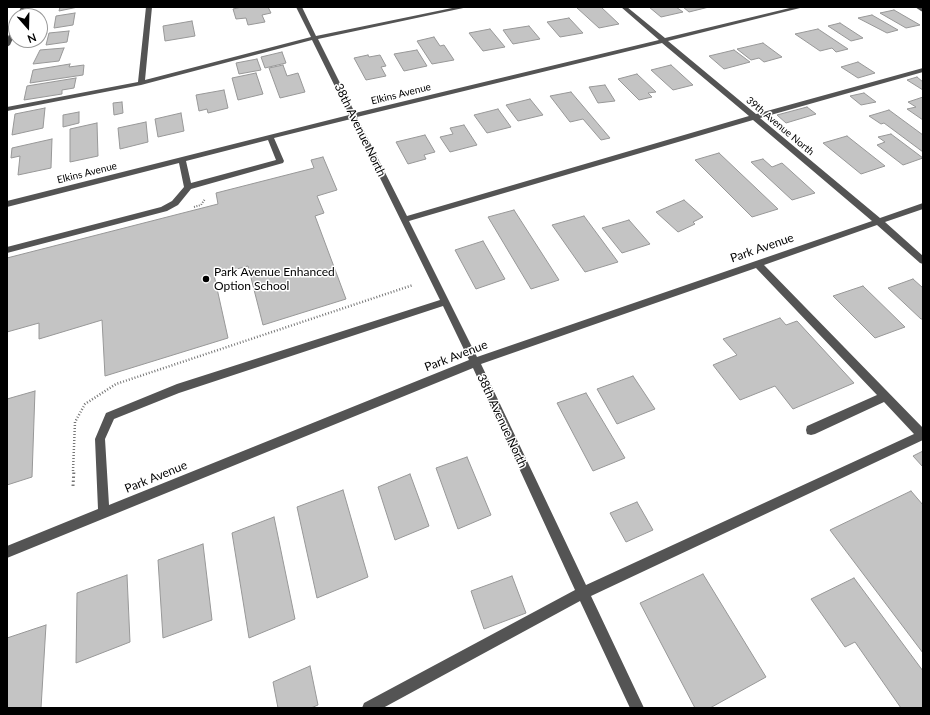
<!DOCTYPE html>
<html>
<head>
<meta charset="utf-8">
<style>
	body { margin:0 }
	#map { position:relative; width:930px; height:715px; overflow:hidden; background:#fff; font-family:Lato,sans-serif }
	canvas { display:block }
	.frame { position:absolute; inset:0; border:8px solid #000; pointer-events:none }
	.north { position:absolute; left:8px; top:8px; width:40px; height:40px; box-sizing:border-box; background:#fff; border:1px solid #999; border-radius:50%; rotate:160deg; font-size:11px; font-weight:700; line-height:16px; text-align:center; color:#000 }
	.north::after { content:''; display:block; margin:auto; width:14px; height:18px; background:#000; clip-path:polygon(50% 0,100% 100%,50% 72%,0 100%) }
</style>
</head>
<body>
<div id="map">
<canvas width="930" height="715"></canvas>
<div class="frame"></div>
<div class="north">N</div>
</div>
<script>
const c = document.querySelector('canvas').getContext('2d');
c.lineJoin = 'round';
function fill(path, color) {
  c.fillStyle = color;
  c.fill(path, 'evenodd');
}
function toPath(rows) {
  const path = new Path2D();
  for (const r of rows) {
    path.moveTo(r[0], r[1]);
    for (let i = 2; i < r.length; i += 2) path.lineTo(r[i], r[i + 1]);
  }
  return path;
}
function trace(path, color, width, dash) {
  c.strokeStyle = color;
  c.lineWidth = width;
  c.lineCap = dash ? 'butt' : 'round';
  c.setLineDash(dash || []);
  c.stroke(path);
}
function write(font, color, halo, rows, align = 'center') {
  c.font = font + ' Lato,sans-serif';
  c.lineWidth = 3;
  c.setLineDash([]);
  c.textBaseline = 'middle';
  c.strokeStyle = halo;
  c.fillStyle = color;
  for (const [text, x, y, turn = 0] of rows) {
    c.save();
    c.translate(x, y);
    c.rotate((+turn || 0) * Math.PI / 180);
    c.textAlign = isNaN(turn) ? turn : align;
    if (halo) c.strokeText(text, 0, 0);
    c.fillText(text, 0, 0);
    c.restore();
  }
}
const building = toPath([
	[60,7,78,7,59,11,60,7],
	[242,7,268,7,271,13,262,15,265,22,248,25,246,18,236,19,233,9,242,7],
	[576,7,601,7,619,24,599,28,576,7],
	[649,7,676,7,683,12,661,17,649,7],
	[683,7,709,7,689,12,683,7],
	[894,10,920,25,906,28,880,13,894,10],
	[75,13,73,25,54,28,56,16,75,13],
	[872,15,898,30,887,33,858,18,872,15],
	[569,18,583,33,560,37,547,22,569,18],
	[192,21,195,36,165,41,163,26,192,21],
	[840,23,863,38,851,41,828,26,840,23],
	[529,26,540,39,513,44,503,30,529,26],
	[490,29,505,47,483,51,469,33,490,29],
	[818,29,848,49,836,52,832,48,820,51,795,34,818,29],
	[69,31,67,42,46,45,49,33,69,31],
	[434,37,440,46,444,45,454,60,432,64,417,41,434,37],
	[763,43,782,57,764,62,759,58,751,60,737,49,763,43],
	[64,48,59,61,33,64,40,50,64,48],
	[417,50,427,66,404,71,394,54,417,50],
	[734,50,750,62,724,69,709,56,734,50],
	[282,52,286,63,265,68,261,57,282,52],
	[368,55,369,57,380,55,386,66,381,67,386,76,366,80,354,58,368,55],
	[257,59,261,70,239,74,236,63,257,59],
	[858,62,875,73,858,78,841,67,858,62],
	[70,64,69,67,84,65,83,75,30,83,33,70,70,64],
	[283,65,287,76,298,73,305,92,280,98,269,68,283,65],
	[671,65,693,85,673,90,651,70,671,65],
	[256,73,263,94,238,100,232,78,256,73],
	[637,74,656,92,648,93,652,97,639,100,618,79,637,74],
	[917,77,923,82,923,90,907,80,917,77],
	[76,78,74,88,62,90,62,94,24,100,27,86,76,78],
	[605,85,615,101,598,103,589,87,605,85],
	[224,90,228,108,208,113,207,109,199,111,196,95,224,90],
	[571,92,610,138,601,140,583,119,570,122,550,96,571,92],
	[864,93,876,102,861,105,850,96,864,93],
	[923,97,923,120,907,109,916,107,908,102,923,97],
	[530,99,543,115,518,121,506,105,530,99],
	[122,102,123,113,114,115,113,103,122,102],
	[807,107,816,114,786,123,777,115,807,107],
	[45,108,43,128,12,135,15,114,45,108],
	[498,109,511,127,487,133,474,115,498,109],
	[889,110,923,135,923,152,884,123,881,124,869,116,889,110],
	[79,112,79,123,63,127,63,115,79,112],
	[181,113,184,131,158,137,155,119,181,113],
	[146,122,148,142,120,149,118,128,146,122],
	[97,123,98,156,70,162,70,129,97,123],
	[464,125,477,145,450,152,440,137,453,134,450,128,464,125],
	[891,134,923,158,903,165,877,145,885,142,878,137,891,134],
	[425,135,435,152,424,155,426,159,408,164,396,142,425,135],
	[847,136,885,166,861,174,823,143,847,136],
	[52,139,51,168,18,175,20,156,11,158,12,148,52,139],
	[719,153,778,209,752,217,695,160,719,153],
	[323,157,337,190,317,196,324,213,315,216,346,299,263,325,248,266,214,275,228,338,105,376,102,320,39,339,39,323,7,332,7,258,218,204,216,193,314,168,311,160,323,157],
	[763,159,772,167,782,163,815,193,792,200,751,162,763,159],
	[684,200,703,217,693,222,695,224,678,232,656,212,684,200],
	[514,210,559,280,531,289,488,217,514,210],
	[584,216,618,262,585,272,552,225,584,216],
	[629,220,650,244,622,253,602,228,629,220],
	[483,241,505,279,476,289,455,250,483,241],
	[913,279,923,288,923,319,921,319,888,288,913,279],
	[863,286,905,327,875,338,833,296,863,286],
	[780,318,786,325,797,321,854,383,793,409,775,386,740,400,713,365,737,355,723,339,780,318],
	[633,376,655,409,617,424,597,389,633,376],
	[35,391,32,477,7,485,7,399,35,391],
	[586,393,625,458,593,471,557,403,586,393],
	[923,451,923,467,913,456,923,451],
	[467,457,491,515,458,529,436,468,467,457],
	[410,474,429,526,395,540,378,487,410,474],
	[343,490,368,577,317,598,297,507,343,490],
	[911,491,923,505,923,653,830,530,911,491],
	[637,502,653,530,626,542,610,513,637,502],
	[274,517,295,619,249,638,232,533,274,517],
	[203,544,212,620,163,638,158,560,203,544],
	[703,574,766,677,710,708,695,708,640,603,703,574],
	[127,575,130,642,76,663,77,593,127,575],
	[512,576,526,613,484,629,471,591,512,576],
	[854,578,923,671,923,708,901,708,855,642,845,647,811,599,854,578],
	[46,625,41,708,7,708,7,638,46,625],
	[310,666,318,705,311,708,278,708,273,682,310,666]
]);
const pathFar2 = toPath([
	[194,207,201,205,205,199]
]);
const pathFar1 = toPath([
	[73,471,75,422,85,404,116,384,413,285]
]);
const path = toPath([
	[73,486,74,470]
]);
const minor = toPath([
	[21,7,27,7,23,16,17,16,21,7],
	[146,7,152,7,145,80,311,37,296,7,302,7,316,36,457,7,468,7,318,39,355,113,659,40,621,7,627,7,665,38,794,7,804,7,668,41,756,114,923,68,923,72,760,118,880,218,923,203,923,209,885,222,923,256,923,264,920,263,877,225,764,265,923,428,923,440,591,596,644,708,630,708,580,601,383,708,362,708,364,703,575,590,473,368,7,558,7,546,98,509,95,439,106,413,177,384,440,300,351,119,274,138,284,161,283,163,191,189,178,205,167,211,7,253,7,247,161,207,172,201,184,187,179,163,7,207,7,201,349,115,312,40,141,85,7,111,7,107,138,82,146,7],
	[662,43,749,116,407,216,357,117,662,43],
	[753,120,872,221,477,357,409,221,753,120],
	[268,140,276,160,191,183,186,161,268,140],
	[756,268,877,395,807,426,806,430,807,434,811,435,815,434,884,402,914,434,586,585,481,364,756,268],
	[443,306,469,360,109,505,105,439,114,419,179,393,443,306],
	[915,7,923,8,923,12,921,11,915,7],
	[16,24,16,32,10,45,7,47,7,39,13,26,16,24]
]);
const markers = [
	[206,279,4,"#000"]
];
const farStreetnames = [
	["Elkins Avenue",401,94,-14],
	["39th Avenue North",780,126,40],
	["Elkins Avenue",87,173,-14]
];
const streetNames = [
	["38th Avenue North",360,130,64],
	["Park Avenue",762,248,-19],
	["Park Avenue",456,356,-21],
	["38th Avenue North",502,421,65],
	["Park Avenue",156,477,-22]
];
const poiNames = [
	["Park Avenue Enhanced",214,272],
	["Option School",214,286]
];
fill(building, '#c4c4c4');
trace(building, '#989898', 1);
trace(pathFar2, '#767676', 2, [1, 1.5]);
trace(pathFar1, '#767676', 2.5, [1, 2]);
trace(path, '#767676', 3, [1.5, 2.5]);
fill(minor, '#545454');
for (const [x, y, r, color] of markers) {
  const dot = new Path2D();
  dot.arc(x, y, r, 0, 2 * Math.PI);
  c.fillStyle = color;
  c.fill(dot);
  trace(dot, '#fff', 1.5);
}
write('10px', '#000', '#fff', farStreetnames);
write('12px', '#000', '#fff', streetNames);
write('12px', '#000', '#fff', poiNames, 'left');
</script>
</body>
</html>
